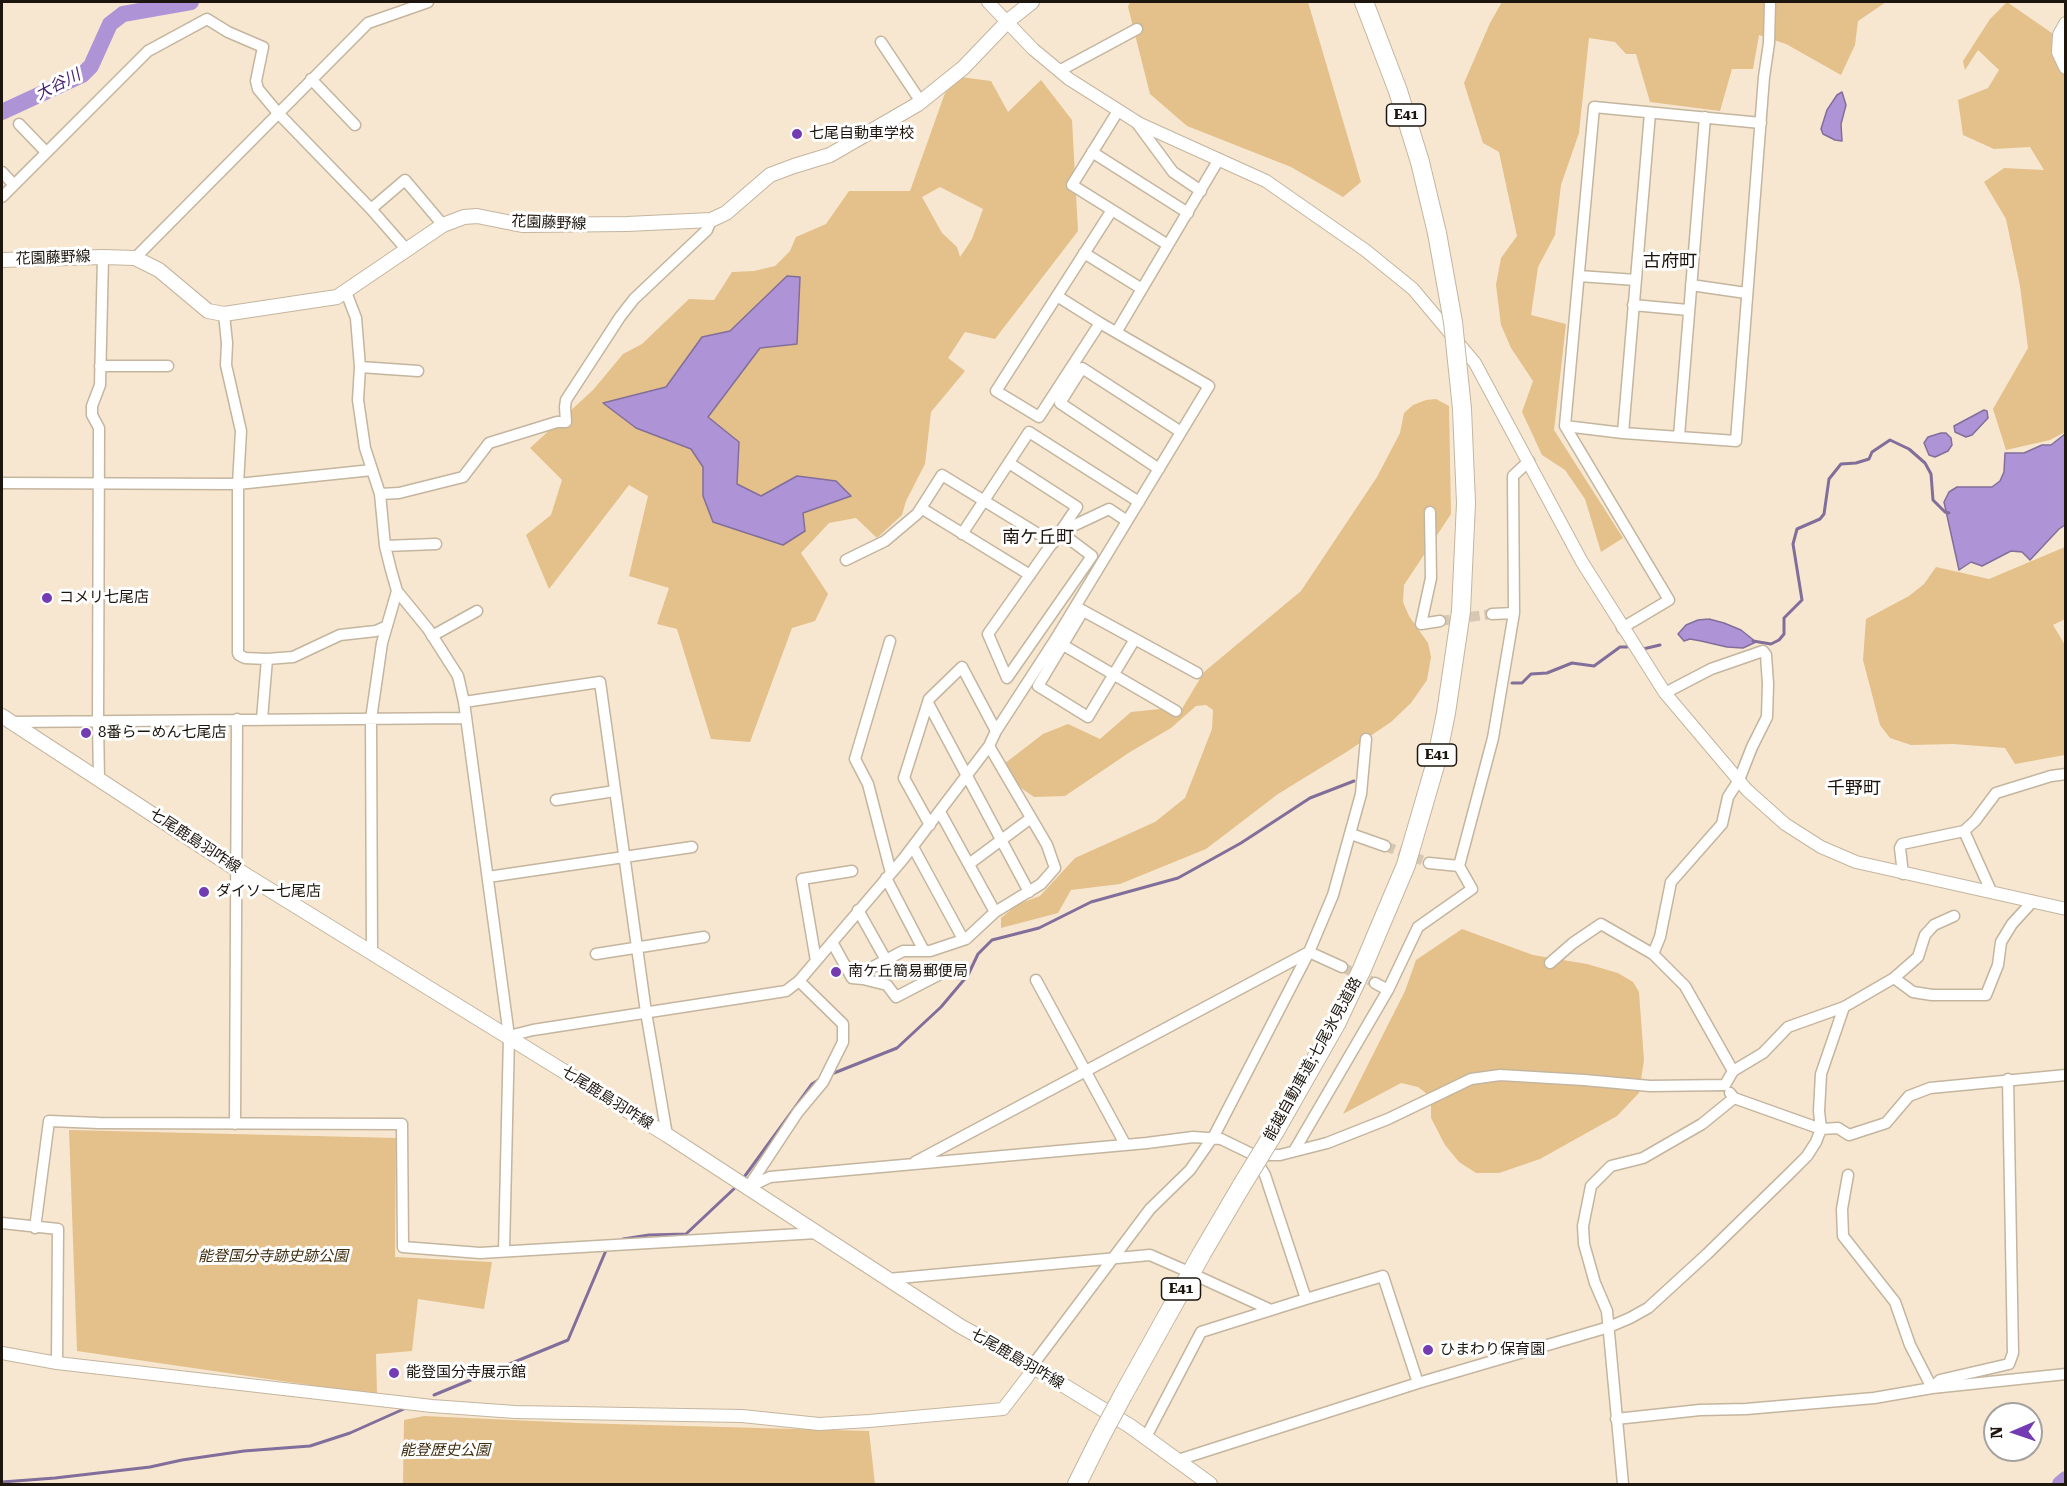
<!DOCTYPE html>
<html>
<head>
<meta charset="utf-8">
<style>
	body { margin:0 }
	#map { position:relative; width:2067px; height:1486px; overflow:hidden; background:#f7e7d0; font-family:"Roboto Serif",serif }
	canvas { display:block }
	.frame { position:absolute; inset:0; border:3px solid #1c160e; pointer-events:none }
	.north { position:absolute; left:1983px; top:1402px; width:60px; height:60px; box-sizing:border-box; background:#fff; border:2px solid #a4a29f; border-radius:50%; rotate:268deg; font-size:16px; font-weight:700; line-height:24px; text-align:center; color:#1c160e }
	.north::after { content:''; display:block; margin:auto; width:21px; height:27px; background:#743cb2; clip-path:polygon(50% 0,100% 100%,50% 72%,0 100%) }
</style>
</head>
<body>
<div id="map">
<canvas width="2067" height="1486"></canvas>
<div class="frame"></div>
<div class="north">N</div>
</div>
<script>
const c = document.querySelector('canvas').getContext('2d');
c.lineJoin = 'round';
function fill(path, color) {
  c.fillStyle = color;
  c.fill(path, 'evenodd');
}
function toPath(rows) {
  const path = new Path2D();
  for (const r of rows) {
    path.moveTo(r[0], r[1]);
    for (let i = 2; i < r.length; i += 2) path.lineTo(r[i], r[i + 1]);
  }
  return path;
}
function trace(path, color, width, dash) {
  c.strokeStyle = color;
  c.lineWidth = width;
  c.lineCap = dash ? 'butt' : 'round';
  c.setLineDash(dash || []);
  c.stroke(path);
}
function write(font, color, halo, rows, align = 'center') {
  c.font = font + ' "Roboto Serif","Noto Sans JP",serif';
  c.lineWidth = 6;
  c.setLineDash([]);
  c.textBaseline = 'middle';
  c.strokeStyle = halo;
  c.fillStyle = color;
  for (const [text, x, y, turn = 0] of rows) {
    c.save();
    c.translate(x, y);
    c.rotate((+turn || 0) * Math.PI / 180);
    c.textAlign = isNaN(turn) ? turn : align;
    if (halo) c.strokeText(text, 0, 0);
    c.fillText(text, 0, 0);
    c.restore();
  }
}
const green = toPath([
	[1130,2,1308,2,1361,182,1343,197,1291,167,1187,126,1150,94,1128,7],
	[1502,2,1886,2,1858,21,1855,45,1841,75,1786,44,1759,35,1753,69,1732,69,1720,111,1650,102,1636,54,1626,54,1615,42,1589,38,1579,133,1561,185,1555,235,1538,267,1531,315,1566,324,1554,430,1623,538,1601,552,1585,499,1565,470,1542,455,1522,412,1533,381,1511,348,1501,325,1496,285,1501,258,1517,236,1499,152,1483,143,1464,83,1490,23],
	[2007,2,2062,40,2065,34,2065,432,2050,440,2006,450,1993,409,2028,348,2020,286,2006,219,1984,182,2004,168,2044,170,2030,147,1994,149,1963,135,1958,100,1988,88,1999,70,1978,50,1965,70,1963,61,1990,19],
	[960,77,991,81,1008,112,1041,80,1072,120,1078,231,995,339,965,332,948,358,965,371,931,412,925,464,906,501,902,515,877,538,856,518,829,523,801,553,828,594,815,621,792,628,750,742,711,739,677,629,657,624,669,588,629,576,648,496,629,485,549,589,526,535,551,515,562,480,530,448,593,390,623,354,642,344,689,299,714,300,732,272,754,271,775,266,790,251,796,237,826,224,849,191,910,191,945,93],
	[940,187,983,209,972,239,960,257,957,247,942,233,922,197],
	[1436,399,1449,406,1451,514,1404,585,1403,602,1409,616,1428,643,1431,657,1427,680,1411,703,1391,722,1348,751,1278,794,1206,849,1120,884,1071,890,1058,913,1001,928,1001,918,1018,904,1040,896,1075,858,1155,822,1185,798,1212,729,1213,710,1206,705,1196,706,1171,728,1130,752,1065,796,1034,797,1008,779,1004,764,1043,734,1068,724,1100,739,1131,712,1160,709,1180,712,1204,672,1301,591,1377,477,1400,433,1404,413,1413,405,1426,400],
	[2065,547,2065,619,2053,625,2065,645,2065,755,2015,764,2005,748,1953,744,1911,745,1890,738,1880,725,1863,660,1866,619,1909,596,1924,584,1936,567,1989,579],
	[1462,929,1533,955,1587,964,1618,973,1633,982,1639,992,1644,1060,1639,1093,1617,1116,1540,1159,1499,1173,1476,1173,1459,1162,1445,1145,1431,1118,1431,1097,1418,1087,1401,1083,1343,1114,1405,991,1416,960],
	[69,1130,396,1138,395,1257,492,1262,484,1309,418,1299,412,1351,376,1354,377,1395,77,1351],
	[424,1416,577,1423,869,1431,875,1484,403,1484,404,1420]
]);
const water = toPath([
	[1842,92,1846,105,1841,124,1842,141,1835,140,1823,134,1821,129,1827,110,1837,95,1842,92],
	[787,276,800,277,797,344,760,348,708,417,739,442,737,484,761,496,797,476,836,481,851,496,803,513,805,531,783,545,713,522,703,496,703,467,691,449,636,428,603,403,666,387,702,337,730,331,787,276],
	[1984,410,1987,411,1988,418,1972,435,1966,437,1955,432,1954,426,1984,410],
	[1941,433,1946,433,1951,438,1952,445,1948,451,1935,457,1929,455,1924,443,1928,437,1941,433],
	[2065,434,2065,525,2059,529,2030,560,2022,552,2011,551,1982,566,1971,562,1959,570,1944,502,1949,492,1957,487,1992,487,2000,481,2004,472,2005,453,2024,453,2042,445,2051,445,2065,434],
	[1709,619,1724,623,1741,630,1756,642,1743,648,1727,647,1701,641,1690,639,1684,641,1678,634,1686,625,1698,620,1709,619]
]);
const stream = toPath([
	[1753,641,1771,644,1779,640,1784,634,1784,618,1802,600,1793,544,1797,529,1820,519,1824,514,1829,479,1841,464,1856,463,1869,459,1872,452,1890,440,1909,449,1925,463,1931,474,1933,500,1945,512,1949,513],
	[1643,649,1660,645],
	[1512,683,1522,683,1531,674,1547,673,1572,663,1594,666,1620,647,1627,647],
	[829,1075,897,1048,941,1007,968,975,978,954,992,940,1039,928,1091,902,1178,878,1241,843,1310,798,1354,781],
	[742,1180,812,1084,820,1079],
	[623,1239,649,1235,686,1234,738,1185],
	[434,1395,568,1340,607,1248],
	[2,1482,55,1478,150,1467,182,1460,244,1451,310,1446,350,1433,406,1408]
]);
const river = toPath([
	[2,112,82,75,91,66,110,24,123,14,191,2],
	[2060,1484,2066,1479]
]);
const minorTunnel = toPath([
	[1440,621,1492,614],
	[1385,846,1429,863],
	[1342,967,1375,983]
]);
const minor = toPath([
	[881,42,921,102],
	[1059,71,1137,29],
	[311,79,355,125],
	[1118,111,1072,185,1168,245],
	[1136,122,1173,172,1201,191],
	[19,124,46,152],
	[1092,152,1188,213],
	[2,172,14,185],
	[2,197,148,51,207,19,228,32,263,47,256,81,258,89,278,113,371,209,406,249],
	[371,209,405,180,443,225],
	[1084,253,1142,289],
	[135,258,368,23,428,2],
	[1579,276,1636,280],
	[1691,285,1746,293],
	[346,292,356,318,360,367,358,400,365,448,380,494,385,546,391,570,397,591,428,629,458,676,464,702,509,1036,504,1251],
	[1057,296,1100,323],
	[1633,305,1688,310],
	[224,314,227,343,226,365,241,431,238,484,238,653,239,655,245,658,267,659,262,719],
	[1117,331,1219,159],
	[100,366,168,366],
	[360,367,418,371],
	[1565,426,1623,433,1736,441,1764,77,1769,43,1770,2],
	[1623,433,1650,113],
	[1679,436,1705,117],
	[1009,463,1077,507,1060,532,1092,556,1007,678,988,634,1060,532,1109,509,1127,521],
	[1159,469,1060,403,1082,368,1181,432],
	[2,483,238,484,372,470],
	[380,494,399,493,463,477,489,443,557,422,566,422,565,407,566,400,620,317,634,299,707,230,711,220],
	[1430,512,1431,578,1421,624,1440,621],
	[962,534,1029,432,1139,502],
	[385,546,436,544],
	[846,560,885,541,917,514,921,508],
	[1030,575,921,508,942,475,1053,543],
	[1078,608,1197,673],
	[1083,611,1038,686,1088,717,1135,639],
	[1492,614,1514,613],
	[1622,628,1669,600,1565,426,1594,107,1761,123],
	[432,636,477,611],
	[890,641,855,759,868,784,891,873],
	[1063,645,1176,711],
	[267,659,293,657,340,635,376,631,387,626],
	[464,702,600,682,646,1012,667,1135],
	[928,703,1029,892],
	[11,722,466,718],
	[99,780,98,721,99,428,92,415,92,406,100,385,103,257],
	[556,800,615,791],
	[940,812,995,912],
	[930,825,904,778,929,699,962,667,996,731],
	[1351,834,1385,846],
	[913,847,963,939],
	[1429,863,1459,866],
	[969,864,1031,818],
	[1903,874,1900,848,1902,844,1964,831],
	[488,877,692,847],
	[886,878,924,951],
	[1991,891,1964,831,1975,821,1996,793,2051,776,2066,774],
	[858,910,886,960],
	[832,942,852,978,863,979,871,968,903,951,930,951,966,939,995,912,1041,884,1055,868,1047,845,989,746],
	[372,951,371,719,382,643,397,591],
	[596,954,704,937],
	[1653,954,1660,937,1671,882,1722,824,1728,797,1739,780,1752,747,1767,717,1768,684,1766,655,1763,651,1711,669,1665,693],
	[816,961,802,879,852,871],
	[1550,963,1573,943,1601,924,1653,954,1685,986,1733,1071],
	[1894,978,1913,992,1932,995,1986,995,1998,965,2001,942,2012,924,2033,901],
	[863,979,887,985,896,997,946,971],
	[1036,980,1125,1144],
	[1375,983,1388,990],
	[509,1036,533,1030,786,991,799,981,904,858,989,746,996,731,1055,640,1209,386,1100,323,1039,417,996,391,1112,210],
	[1725,1085,1733,1071,1763,1053,1788,1027,1844,1007,1894,978,1918,957,1925,935,1934,925,1954,916],
	[1730,1093,1734,1098,1821,1129,1838,1128,1849,1135,1886,1123,1909,1096,1930,1088,2066,1075],
	[235,1124,237,719],
	[1294,1151,1388,990,1418,927,1472,889,1459,866,1493,738,1514,613,1513,476,1529,461],
	[1255,1158,1265,1175,1306,1299,1383,1276,1418,1383],
	[915,1162,1309,952,1342,967],
	[1848,1175,1842,1209,1843,1236,1895,1302,1910,1345,1932,1388],
	[749,1186,798,1112,823,1082,843,1042,843,1024,799,981],
	[747,1188,770,1177,1147,1143,1193,1137,1221,1139,1254,1155,1280,1155,1327,1143,1388,1119,1471,1079,1500,1075,1584,1080,1650,1086,1725,1085],
	[2,1223,58,1229,57,1363],
	[35,1228,49,1121,99,1123,402,1124,403,1247,480,1253,817,1233],
	[1199,1277,1271,1310],
	[888,1279,1150,1255,1182,1269],
	[1032,1366,1150,1209,1190,1170,1215,1134,1309,952,1333,895,1361,794,1366,739],
	[1932,1388,1940,1380,2009,1364,2013,1353,2008,1079],
	[1616,1419,1700,1410,1746,1409,1874,1398,1932,1388,2066,1374],
	[1146,1437,1201,1332,1306,1299],
	[1178,1460,1418,1383,1609,1327,1630,1318,1648,1308,1707,1254,1790,1173,1807,1156,1816,1142,1821,1129,1819,1111,1821,1074,1844,1007],
	[1623,1484,1607,1311,1595,1283,1584,1244,1583,1226,1591,1186,1611,1166,1643,1158,1702,1124,1734,1098]
]);
const tertiary = toPath([
	[988,2,1033,49,1069,79,1140,124,1266,181,1365,250,1413,289,1475,363,1582,562,1665,693,1747,790,1785,824,1821,847,1856,862,2066,909],
	[2,1353,57,1363,432,1406,515,1412,742,1416,819,1424,869,1421,1003,1409,1029,1375,1032,1366]
]);
const secondary = toPath([
	[2066,24,2060,35,2059,52,2066,67],
	[2,260,103,257,135,258,159,270,208,311,224,314,337,297,443,225,464,217,477,216,522,225,627,224,711,220,726,213,770,175,794,166,830,155,918,104,963,68,1008,21,1032,2],
	[2,716,236,869,667,1135,960,1326,1032,1366,1130,1426,1210,1484]
]);
const motorway = toPath([
	[1364,2,1398,91,1420,162,1437,233],
	[1275,1131,1337,1022,1362,969,1406,865,1436,762,1446,713,1461,611,1466,503,1462,409],
	[1123,1395,1202,1253,1242,1185],
	[1077,1484,1101,1436]
]);
const motorwayBridge = toPath([
	[1437,233,1453,322,1462,409],
	[1242,1185,1275,1131],
	[1101,1436,1123,1395]
]);
const markers = [
	[797,134,6,"#743cb2"],
	[47,598,6,"#743cb2"],
	[86,733,6,"#743cb2"],
	[204,892,6,"#743cb2"],
	[836,972,6,"#743cb2"],
	[1428,1350,6,"#743cb2"],
	[394,1373,6,"#743cb2"]
];
const shields = [
	[1406,115,39],
	[1437,755,39],
	[1181,1289,39]
];
const shieldNames = [
	["E41",1406,115],
	["E41",1437,755],
	["E41",1181,1289]
];
const poiNames = [
	["七尾自動車学校",809,134],
	["コメリ七尾店",59,598],
	["8番らーめん七尾店",98,733],
	["ダイソー七尾店",216,892],
	["南ケ丘簡易郵便局",848,972],
	["ひまわり保育園",1440,1350],
	["能登国分寺展示館",406,1373]
];
const streetNames = [
	["花園藤野線",549,223,2],
	["花園藤野線",53,258,-2],
	["七尾鹿島羽咋線",195,841,33],
	["能越自動車道;七尾氷見道路",1313,1059,-61],
	["七尾鹿島羽咋線",607,1098,32],
	["七尾鹿島羽咋線",1017,1359,30]
];
const parkNames = [
	["能登国分寺跡史跡公園",273,1257],
	["能登歴史公園",445,1451]
];
const waterNames = [
	["大谷川",58,85,-27]
];
const quarterNames = [
	["古府町",1670,262],
	["南ケ丘町",1038,538],
	["千野町",1854,789]
];
fill(green, '#e4c08b');
fill(water, '#ae94d6');
trace(water, '#826e9a', 1.5);
trace(stream, '#826e9a', 3);
trace(river, '#ae94d6', 16);
trace(minorTunnel, '#d6c8b3', 10, [10, 5]);
trace(minor, '#c4b59f', 13);
trace(tertiary, '#c4b59f', 14);
trace(secondary, '#c4b59f', 16);
trace(motorway, '#c4b59f', 20);
trace(minor, '#fff', 10);
trace(tertiary, '#fff', 12);
trace(secondary, '#fff', 14);
trace(motorway, '#fff', 18);
trace(motorwayBridge, '#c4b59f', 20, []);
trace(motorwayBridge, '#fff', 18);
for (const [x, y, r, color] of markers) {
  const dot = new Path2D();
  dot.arc(x, y, r, 0, 2 * Math.PI);
  c.fillStyle = color;
  c.fill(dot);
  trace(dot, '#fff', 2);
}
for (const [x, y, w] of shields) {
  const box = new Path2D();
  box.roundRect(x - w / 2, y - 11, w, 22, 4.5);
  c.fillStyle = '#fff';
  c.fill(box);
  trace(box, '#1c160e', 1.5);
}
write('bold 14px', '#1c160e', null, shieldNames);
write('15px', '#1c160e', '#fff', poiNames, 'left');
write('15px', '#1c160e', '#fff', streetNames);
write('italic 15px', '#402e10', '#fff', parkNames);
write('italic 16px', '#441f6c', '#fff', waterNames);
write('18px', '#1c160e', '#fff', quarterNames);
</script>
</body>
</html>
